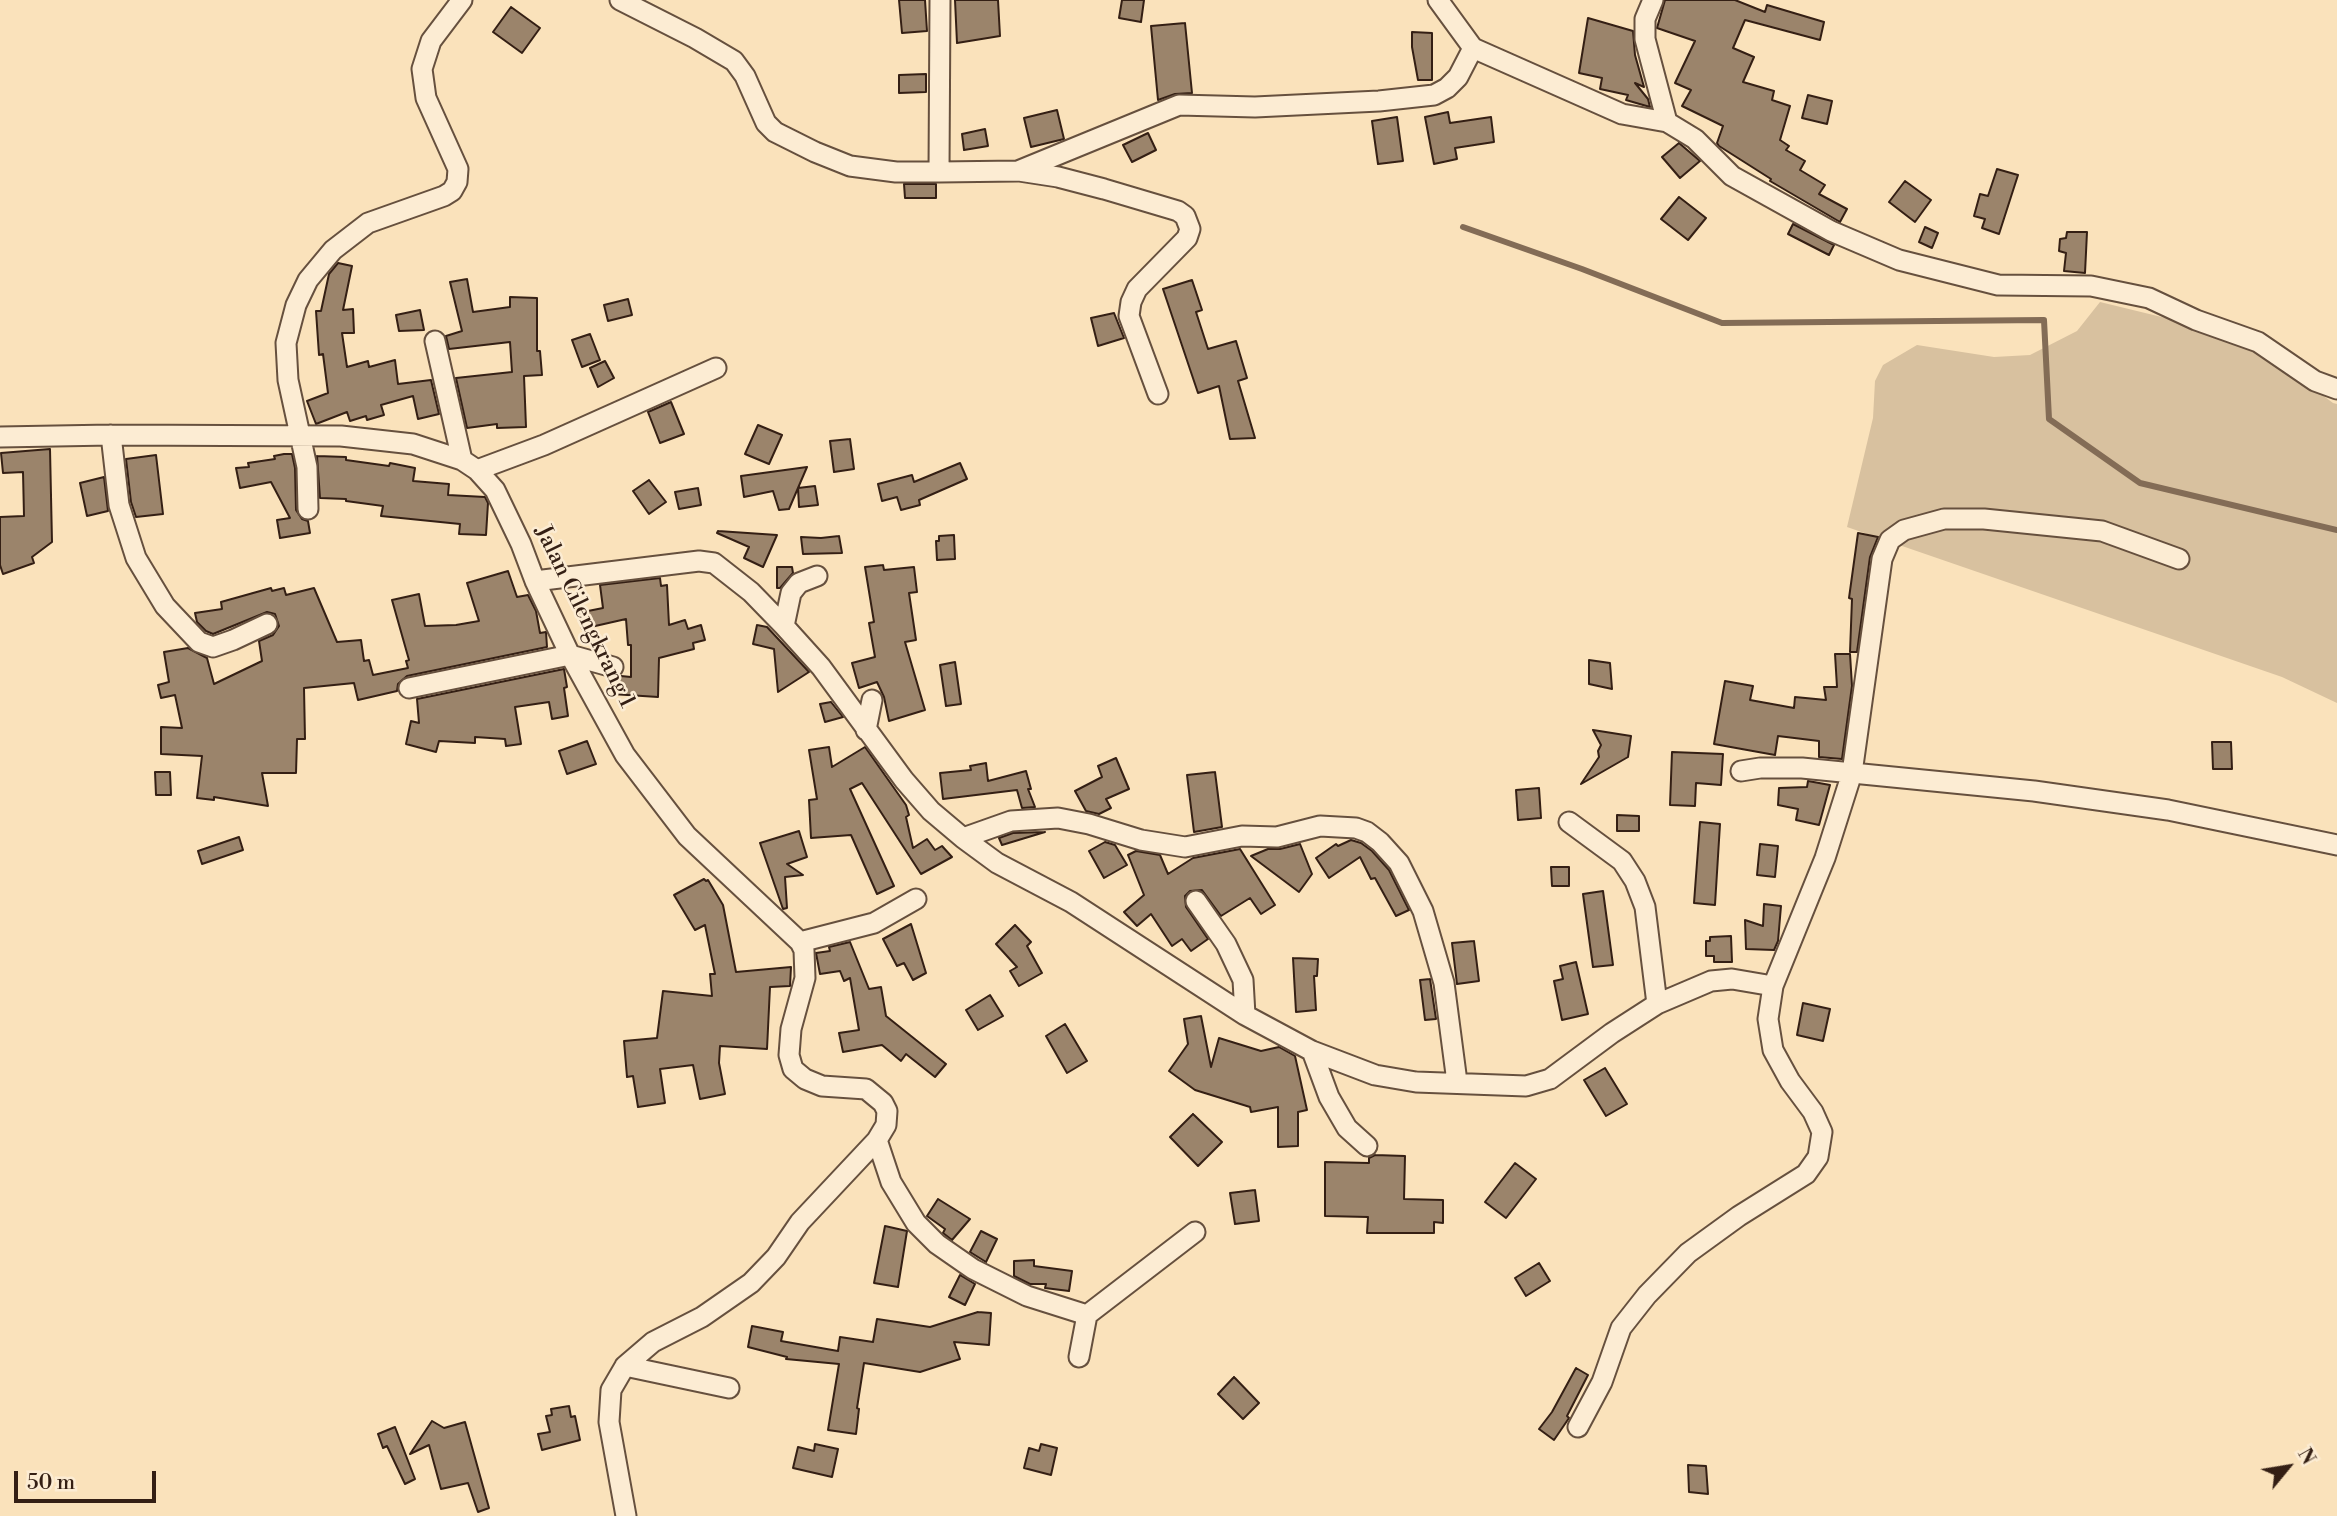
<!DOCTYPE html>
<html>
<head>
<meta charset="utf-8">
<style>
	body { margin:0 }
	#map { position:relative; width:2337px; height:1516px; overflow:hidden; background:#fae2bb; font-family:"Libre Bodoni",serif }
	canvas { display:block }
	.north { position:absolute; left:2253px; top:1432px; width:70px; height:70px; -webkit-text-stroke:5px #fcecd3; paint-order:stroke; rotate:60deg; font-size:19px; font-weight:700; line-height:28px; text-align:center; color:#341f14 }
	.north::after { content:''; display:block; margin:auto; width:24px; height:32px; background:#341f14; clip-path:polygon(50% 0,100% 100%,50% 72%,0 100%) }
	.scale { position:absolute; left:14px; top:1471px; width:142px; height:32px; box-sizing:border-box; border:4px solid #341f14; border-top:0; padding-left:9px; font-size:21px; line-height:24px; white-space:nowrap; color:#341f14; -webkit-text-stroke:5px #fcecd3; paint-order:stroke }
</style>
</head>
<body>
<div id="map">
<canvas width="2337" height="1516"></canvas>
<div class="north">N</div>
<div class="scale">50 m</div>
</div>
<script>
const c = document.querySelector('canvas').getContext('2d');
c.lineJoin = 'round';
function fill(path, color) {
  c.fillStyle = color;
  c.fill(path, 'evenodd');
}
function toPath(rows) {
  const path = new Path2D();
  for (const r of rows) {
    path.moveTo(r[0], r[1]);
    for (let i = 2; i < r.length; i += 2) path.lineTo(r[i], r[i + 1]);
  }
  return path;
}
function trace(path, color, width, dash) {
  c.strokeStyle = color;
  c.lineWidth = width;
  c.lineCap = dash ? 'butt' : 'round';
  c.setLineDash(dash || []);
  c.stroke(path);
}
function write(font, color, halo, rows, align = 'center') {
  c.font = font + ' "Libre Bodoni",serif';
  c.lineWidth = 5;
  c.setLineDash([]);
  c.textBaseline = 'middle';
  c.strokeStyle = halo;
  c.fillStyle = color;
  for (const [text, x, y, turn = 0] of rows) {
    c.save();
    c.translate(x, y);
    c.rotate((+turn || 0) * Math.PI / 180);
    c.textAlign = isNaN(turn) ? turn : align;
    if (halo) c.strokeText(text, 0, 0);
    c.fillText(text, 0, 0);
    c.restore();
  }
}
const green = toPath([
	[2100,302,2178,321,2275,360,2333,403,2337,404,2337,703,2282,677,1847,527,1873,418,1875,381,1883,365,1917,345,1994,357,2030,355,2077,331]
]);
const stream = toPath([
	[1463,227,1582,269,1722,323,2044,320,2049,419,2140,483,2337,530]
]);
const building = toPath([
	[899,0,925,0,927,31,902,33,899,0],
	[955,0,998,0,1000,36,957,43,955,0],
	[1122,0,1144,0,1141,22,1119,18,1122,0],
	[1665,0,1735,0,1765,12,1767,5,1824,22,1820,40,1745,20,1733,48,1754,57,1743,82,1774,91,1772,100,1790,106,1780,140,1789,146,1786,150,1805,161,1800,170,1825,185,1819,194,1847,209,1840,222,1770,181,1771,179,1719,146,1717,143,1723,126,1682,106,1691,90,1675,83,1695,41,1657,28,1665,0],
	[511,7,540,28,522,53,493,32,511,7],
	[1588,18,1633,31,1635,55,1644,87,1635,83,1648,99,1650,107,1626,100,1628,95,1600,89,1602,78,1579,73,1588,18],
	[1185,23,1192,93,1175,94,1158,100,1151,26,1185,23],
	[1412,32,1432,33,1432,80,1418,80,1412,47,1412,32],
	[926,74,926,92,899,93,899,75,926,74],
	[1808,95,1832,101,1827,124,1802,118,1808,95],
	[1057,110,1064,139,1031,147,1024,118,1057,110],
	[1448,112,1450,123,1491,117,1494,142,1455,148,1457,159,1434,164,1425,117,1448,112],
	[1397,117,1403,161,1378,164,1372,121,1397,117],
	[985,129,988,146,964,150,962,134,985,129],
	[1148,133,1156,150,1132,162,1123,145,1148,133],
	[1679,143,1700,161,1680,178,1662,157,1679,143],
	[1997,169,2018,175,1999,234,1982,228,1985,219,1974,216,1980,194,1988,196,1997,169],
	[1905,181,1931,200,1915,222,1889,202,1905,181],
	[904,184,936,184,936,198,905,198,904,184],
	[1679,197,1706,218,1688,240,1661,219,1679,197],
	[1793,224,1834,245,1829,255,1788,234,1793,224],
	[1925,227,1938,233,1932,248,1919,242,1925,227],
	[2067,232,2087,232,2085,273,2064,271,2066,253,2059,251,2060,239,2066,238,2067,232],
	[338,263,352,266,343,310,353,309,354,333,342,333,347,367,368,361,369,367,395,360,398,384,431,380,439,414,418,419,413,396,381,405,384,415,367,420,366,416,350,421,347,412,316,424,307,401,328,393,323,354,319,355,316,311,321,311,329,274,338,263],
	[467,279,473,312,510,307,510,297,537,298,537,351,540,351,542,375,524,376,526,427,497,428,497,424,467,428,456,378,512,372,510,342,449,349,446,336,462,331,450,282,467,279],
	[1192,280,1202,310,1196,312,1208,349,1236,341,1247,378,1238,381,1255,438,1230,439,1219,386,1198,393,1163,289,1192,280],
	[628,299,632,315,608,321,604,305,628,299],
	[420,310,424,330,399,331,396,315,420,310],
	[1114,313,1124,338,1098,346,1091,318,1114,313],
	[590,334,600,360,582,367,572,340,590,334],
	[605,361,614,378,598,387,590,368,605,361],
	[671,402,684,434,660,443,648,412,671,402],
	[758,425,782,435,769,464,745,454,758,425],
	[850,439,854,469,834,472,830,441,850,439],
	[50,449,52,542,32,557,34,563,3,574,0,565,0,517,24,516,23,472,3,473,1,453,50,449],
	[284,454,292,454,295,468,296,510,302,519,308,521,310,533,280,538,277,520,290,518,271,482,240,488,236,468,249,467,248,463,275,459,274,456,284,454],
	[156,455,163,514,136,517,131,502,126,459,156,455],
	[317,456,346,457,346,460,389,466,390,463,415,468,413,481,449,484,448,495,485,497,488,503,486,535,459,534,460,524,381,516,383,506,346,501,346,499,320,498,317,456],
	[960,463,967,479,919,500,920,505,901,510,897,497,882,501,878,484,912,475,914,482,960,463],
	[807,467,798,488,815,486,818,505,799,507,798,488,789,509,779,510,773,491,744,497,741,476,807,467],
	[104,477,108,511,87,516,80,483,104,477],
	[649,480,666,502,649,514,633,491,649,480],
	[698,488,701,505,679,509,675,492,698,488],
	[718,531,777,535,763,567,744,558,749,547,717,533,718,531],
	[1858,533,1878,537,1870,557,1857,652,1850,652,1852,599,1849,598,1858,533],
	[954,535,955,559,937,560,936,541,939,541,939,536,954,535],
	[839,536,842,553,803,554,801,537,821,538,839,536],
	[883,565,884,570,914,567,917,592,909,593,916,640,905,642,925,710,889,721,884,697,877,682,859,688,852,663,875,657,869,623,874,622,865,567,883,565],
	[777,567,792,567,793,573,780,588,777,588,777,567],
	[508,571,517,597,528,595,536,611,540,633,546,632,547,647,407,676,398,684,397,691,358,700,354,683,304,688,305,739,297,739,296,773,262,773,268,806,214,797,214,800,197,798,202,756,161,754,161,727,182,728,175,695,161,698,158,685,169,682,164,652,188,648,207,658,214,684,262,661,259,641,273,635,279,626,275,614,267,612,213,634,206,631,197,622,195,613,222,609,221,602,271,588,272,591,284,588,286,595,314,588,337,642,361,640,364,661,369,660,373,675,408,668,406,661,409,660,392,600,419,594,425,626,456,625,479,621,467,583,508,571],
	[660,578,661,586,667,585,669,625,685,620,688,629,701,625,705,640,693,643,694,649,659,658,658,697,612,694,612,679,621,676,631,677,631,645,628,645,626,619,582,629,578,613,603,608,600,585,660,578],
	[757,625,767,627,809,672,778,692,774,649,753,644,757,625],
	[1835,654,1850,654,1852,686,1842,759,1819,757,1819,741,1778,736,1775,755,1714,744,1725,681,1753,686,1750,700,1794,708,1795,697,1826,700,1824,687,1837,687,1835,654],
	[1589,660,1610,663,1612,689,1589,684,1589,660],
	[955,662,961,704,946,706,940,665,955,662],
	[564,669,567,687,564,688,568,716,552,719,549,702,515,707,521,744,506,746,505,739,475,737,475,743,439,741,436,752,406,744,411,721,419,723,417,699,564,669],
	[831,702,843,717,825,722,820,704,831,702],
	[1593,730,1631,736,1628,757,1581,784,1599,757,1598,751,1601,745,1593,730],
	[587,741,596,764,567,774,559,751,587,741],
	[2212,742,2231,742,2232,769,2213,769,2212,742],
	[829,747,832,767,865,747,906,805,909,815,906,817,913,848,927,839,935,850,942,846,952,857,921,874,862,783,850,789,894,886,877,894,851,835,811,838,809,800,817,799,809,750,829,747],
	[1672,752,1723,754,1721,785,1696,783,1695,806,1670,805,1672,752],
	[1116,758,1129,789,1106,799,1111,808,1099,814,1086,811,1075,791,1102,777,1098,766,1116,758],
	[986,763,988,781,1026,771,1031,789,1028,789,1035,807,1022,808,1017,790,943,799,940,773,971,770,970,766,986,763],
	[155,772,170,772,171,795,156,795,155,772],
	[1215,772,1222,827,1194,832,1187,775,1215,772],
	[1808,781,1830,785,1819,825,1796,820,1798,809,1778,805,1779,788,1807,787,1808,781],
	[1539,788,1541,818,1518,820,1516,790,1539,788],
	[1617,815,1639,816,1639,831,1617,831,1617,815],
	[1700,822,1720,824,1715,905,1694,903,1700,822],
	[799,831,807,857,787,864,803,875,785,877,787,908,783,909,760,843,799,831],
	[1045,832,1002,845,999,838,1013,833,1045,832],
	[239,837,243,850,202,864,198,851,239,837],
	[1351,840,1361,843,1372,851,1389,870,1409,910,1396,916,1375,878,1371,879,1360,857,1329,878,1316,858,1336,844,1338,846,1351,840],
	[1105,842,1115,845,1127,865,1104,878,1089,851,1105,842],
	[1300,844,1312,874,1299,892,1251,856,1268,849,1280,849,1300,844],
	[1760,844,1778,846,1775,877,1757,875,1760,844],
	[1240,849,1275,905,1261,914,1250,898,1221,916,1202,890,1190,891,1185,896,1186,907,1208,939,1191,951,1182,939,1172,946,1151,914,1137,926,1124,912,1144,895,1128,855,1136,851,1160,855,1168,874,1193,858,1240,849],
	[1551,867,1569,867,1569,886,1552,886,1551,867],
	[704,879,706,881,708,880,723,905,736,972,791,967,790,986,770,987,767,1049,720,1046,719,1063,725,1094,700,1099,693,1065,660,1069,665,1103,638,1107,633,1076,627,1077,624,1041,657,1038,663,991,712,996,710,974,715,974,705,925,695,930,674,895,704,879],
	[1603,891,1613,965,1593,967,1583,894,1603,891],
	[1764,904,1781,906,1778,941,1774,950,1746,949,1745,920,1763,926,1764,904],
	[911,924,926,973,913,980,904,963,897,966,883,939,911,924],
	[1015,925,1031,942,1027,946,1042,973,1019,986,1010,971,1017,967,996,944,1015,925],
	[1731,936,1732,962,1714,962,1714,956,1706,956,1706,941,1710,941,1710,937,1731,936],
	[1474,941,1479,981,1457,984,1452,943,1474,941],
	[850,942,869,989,881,987,886,1016,946,1064,935,1077,906,1054,901,1061,882,1045,843,1052,839,1033,859,1030,850,978,844,981,840,971,820,974,816,953,830,951,829,947,850,942],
	[1293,958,1318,959,1317,976,1314,976,1316,1010,1296,1012,1293,958],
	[1576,962,1588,1014,1562,1020,1554,981,1563,979,1560,966,1576,962],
	[1430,979,1436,1019,1425,1020,1420,980,1430,979],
	[990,995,1003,1016,978,1030,966,1010,990,995],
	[1803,1003,1830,1009,1823,1041,1797,1035,1803,1003],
	[1201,1016,1211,1067,1219,1038,1261,1051,1279,1047,1295,1056,1307,1110,1298,1112,1298,1146,1278,1147,1278,1107,1251,1112,1250,1107,1195,1090,1169,1071,1188,1044,1184,1019,1201,1016],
	[1065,1024,1087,1061,1067,1073,1046,1036,1065,1024],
	[1605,1068,1627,1104,1606,1116,1584,1080,1605,1068],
	[1193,1114,1222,1142,1198,1166,1170,1137,1193,1114],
	[1375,1155,1405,1156,1404,1199,1443,1200,1443,1223,1434,1222,1434,1233,1367,1233,1368,1217,1325,1216,1325,1162,1369,1163,1369,1158,1375,1155],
	[1515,1163,1536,1179,1506,1218,1485,1202,1515,1163],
	[1255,1190,1259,1221,1235,1224,1230,1193,1255,1190],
	[938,1199,970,1219,952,1240,943,1233,945,1229,927,1216,938,1199],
	[885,1226,907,1231,898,1287,874,1283,885,1226],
	[981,1231,997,1239,986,1262,970,1252,981,1231],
	[1034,1260,1034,1266,1072,1271,1069,1291,1045,1288,1046,1284,1030,1284,1014,1276,1014,1261,1034,1260],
	[1539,1263,1550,1281,1526,1296,1515,1278,1539,1263],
	[960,1275,975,1284,965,1305,949,1297,960,1275],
	[978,1312,991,1313,989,1345,954,1342,960,1359,920,1372,864,1363,857,1408,859,1409,856,1434,828,1430,839,1364,786,1359,787,1357,748,1347,752,1326,783,1332,781,1341,838,1351,840,1337,873,1342,877,1319,930,1327,978,1312],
	[1576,1368,1588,1375,1567,1416,1569,1418,1554,1440,1539,1429,1552,1412,1576,1368],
	[1234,1377,1259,1403,1243,1419,1218,1394,1234,1377],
	[569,1406,571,1417,575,1416,580,1440,542,1450,538,1434,550,1432,546,1416,552,1415,551,1409,569,1406],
	[432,1421,444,1428,465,1422,489,1508,478,1512,468,1483,441,1489,429,1445,410,1454,432,1421],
	[395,1427,415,1479,405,1484,387,1446,383,1448,378,1434,395,1427],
	[815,1444,838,1449,832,1477,793,1468,798,1447,814,1451,815,1444],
	[1041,1444,1057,1448,1051,1475,1024,1468,1029,1448,1039,1451,1041,1444],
	[1688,1465,1706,1466,1708,1494,1689,1492,1688,1465]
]);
const minor = toPath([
	[620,0,695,38,734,61,745,76,766,123,775,132,815,152,850,166,896,172,939,172],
	[940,0,939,172,1018,171,1179,105,1255,107,1379,101,1434,95,1447,88,1458,77,1473,48],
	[1438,0,1473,48,1622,114,1667,122,1695,139,1732,176,1831,231,1899,260,1998,285,2091,286,2149,298,2196,320,2258,342,2315,381,2337,389],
	[1653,0,1645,19,1645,39,1667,122],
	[1019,171,1058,177,1104,189,1178,211,1185,216,1190,229,1187,238,1137,289,1131,302,1129,316,1158,394],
	[435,341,462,460],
	[111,435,119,505,136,558,165,606,199,642,213,647,233,640,267,624],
	[0,437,111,435,341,436,413,444,462,460,477,470,495,490,521,544,535,581,570,655,625,755,687,836,800,942,804,950,805,978,791,1029,789,1055,793,1069,805,1079,822,1086,866,1089,883,1103,887,1111,886,1125,877,1140,800,1222,776,1257,751,1283,702,1317,653,1342,625,1366,611,1390,609,1422,626,1516],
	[477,470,544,445,716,368],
	[308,509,307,467,288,380,286,343,296,305,308,280,333,250,368,223,444,196,452,191,457,182,458,169,426,98,422,69,431,41,462,0],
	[535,581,699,561,714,563,751,592,784,626,821,667,904,780,931,811,963,838,997,863,1071,902,1245,1015,1312,1051,1375,1075,1416,1082,1526,1086,1550,1079,1612,1033,1657,1004,1711,981,1732,979,1773,986],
	[784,626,791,593,799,583,817,576],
	[409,688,570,655,613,667],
	[866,730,872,700],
	[1741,771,1760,768,1802,768,2034,791,2168,810,2337,845],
	[1569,822,1622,861,1635,881,1645,907,1657,1004],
	[963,838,1011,821,1058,818,1089,824,1141,840,1185,847,1242,836,1277,837,1320,826,1356,828,1367,832,1380,842,1399,863,1423,911,1444,983,1457,1082],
	[1196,901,1226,944,1243,980,1245,1015],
	[800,942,874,923,916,899],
	[1312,1051,1329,1097,1347,1128,1367,1146],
	[877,1140,891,1182,916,1223,937,1244,973,1269,1027,1296,1087,1315,1195,1232],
	[1079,1357,1087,1315],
	[625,1366,729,1388],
	[1578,1427,1602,1382,1621,1328,1647,1295,1688,1253,1739,1216,1806,1174,1818,1157,1822,1132,1813,1112,1790,1081,1773,1050,1768,1019,1773,986,1825,858,1852,773,1882,559,1890,540,1904,530,1944,519,1984,519,2102,531,2179,559]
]);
const streetNames = [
	["Jalan Cilengkrang 1",584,617,64]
];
fill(green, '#d8c19f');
trace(stream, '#836c56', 6);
fill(building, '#9b846b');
trace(building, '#341f14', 2);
trace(minor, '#66503e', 23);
trace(minor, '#fcecd3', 19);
write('23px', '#341f14', '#fcecd3', streetNames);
</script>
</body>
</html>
